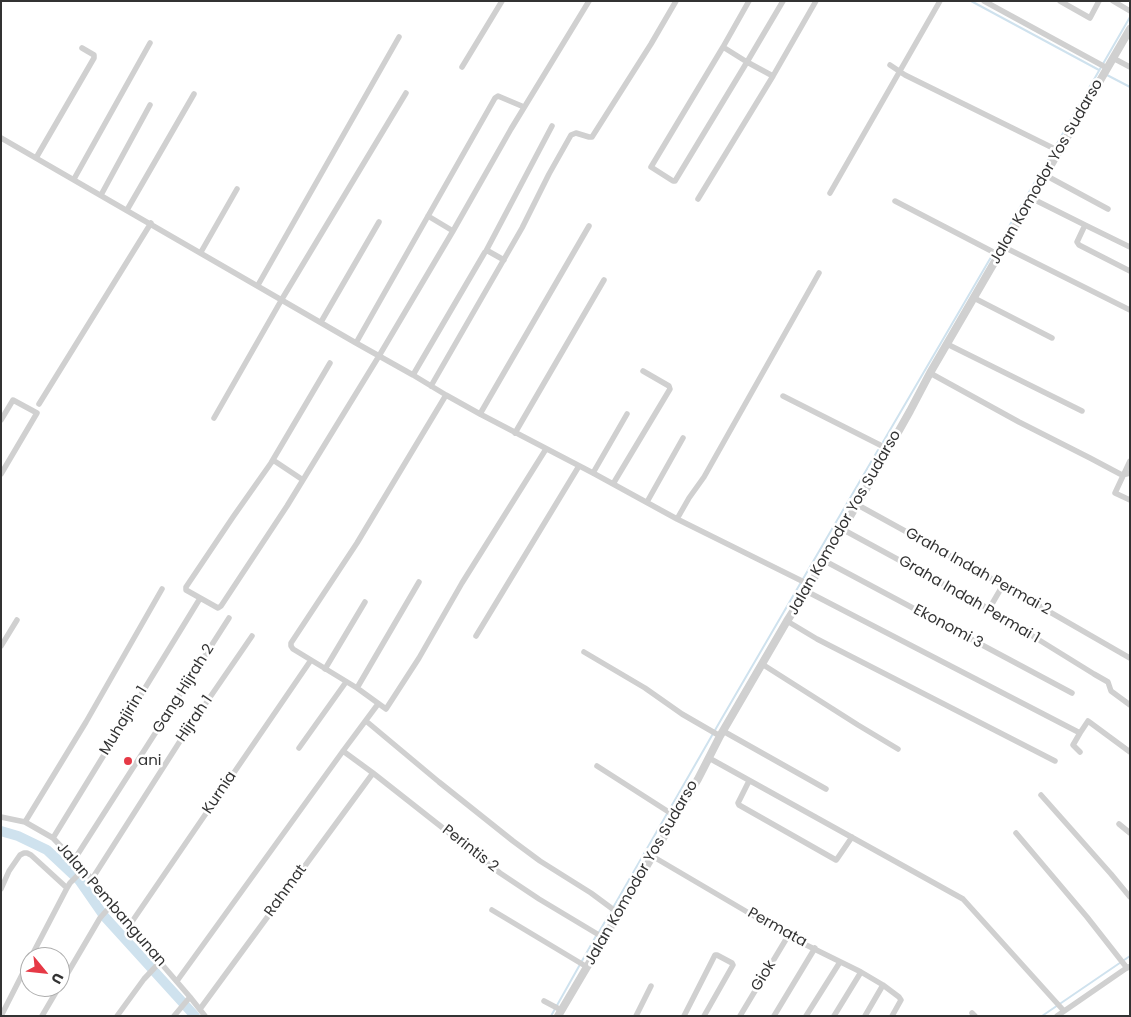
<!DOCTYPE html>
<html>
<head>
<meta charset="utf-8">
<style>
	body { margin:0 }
	#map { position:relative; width:1131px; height:1017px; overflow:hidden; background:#fff; font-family:Poppins,sans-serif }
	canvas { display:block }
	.frame { position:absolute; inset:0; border:2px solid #333; pointer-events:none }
	.north { position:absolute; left:20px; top:947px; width:50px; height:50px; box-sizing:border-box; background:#fff; border:1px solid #adadad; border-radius:50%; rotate:118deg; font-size:14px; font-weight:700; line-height:20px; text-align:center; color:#333 }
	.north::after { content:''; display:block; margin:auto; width:18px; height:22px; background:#e63946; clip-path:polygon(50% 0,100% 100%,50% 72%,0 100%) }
</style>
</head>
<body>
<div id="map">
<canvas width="1131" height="1017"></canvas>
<div class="frame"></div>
<div class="north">U</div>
</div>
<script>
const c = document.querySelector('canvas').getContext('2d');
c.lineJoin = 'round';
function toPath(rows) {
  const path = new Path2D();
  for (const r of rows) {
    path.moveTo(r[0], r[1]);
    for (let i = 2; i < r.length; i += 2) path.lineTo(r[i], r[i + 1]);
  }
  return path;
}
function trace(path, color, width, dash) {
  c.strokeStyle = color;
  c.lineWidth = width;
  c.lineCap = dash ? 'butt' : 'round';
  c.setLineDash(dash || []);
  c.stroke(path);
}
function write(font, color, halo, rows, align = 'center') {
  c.font = font + ' Poppins,sans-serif';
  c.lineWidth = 5;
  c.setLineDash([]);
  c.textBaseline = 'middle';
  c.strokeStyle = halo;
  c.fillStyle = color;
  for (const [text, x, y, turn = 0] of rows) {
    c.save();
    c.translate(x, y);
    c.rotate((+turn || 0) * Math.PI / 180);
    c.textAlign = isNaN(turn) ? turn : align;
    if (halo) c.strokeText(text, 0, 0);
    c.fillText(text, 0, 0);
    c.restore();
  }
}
const stream = toPath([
	[971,1,1099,70],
	[1105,74,1130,87],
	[1055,147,1130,17],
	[883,442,1053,151],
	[599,932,722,718,878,450],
	[551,1016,596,936],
	[1042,1016,1130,956]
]);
const river = toPath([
	[1,831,18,836,47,850,79,880,104,916,195,1016]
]);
const minor = toPath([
	[783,1,747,62,675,181,673,181,651,167,723,47,747,62,771,75,773,76,816,1],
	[984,1,1107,68],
	[1060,1,1090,18,1099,1],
	[1113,1,1130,11],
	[723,47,749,1],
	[1113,58,1130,67],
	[890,65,905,75,1059,151],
	[462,67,502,1],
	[1,138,356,343,413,375,446,395,480,414,593,473,677,519,810,585],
	[36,158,94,58,94,55,82,48],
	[1045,175,1108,209],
	[74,179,150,43],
	[830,193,940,1],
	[101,195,150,105],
	[1031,198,1085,225,1077,242,1079,245,1130,271],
	[698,199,773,76],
	[895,201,999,255],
	[127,210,194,94],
	[428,216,453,231],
	[1085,225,1130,247],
	[1004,247,1130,310],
	[486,251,552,126],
	[201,252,237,189],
	[258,285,399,37],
	[974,298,1052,338],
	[321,322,379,222],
	[356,343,495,98,498,96,524,107],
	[947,344,1082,411],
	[930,373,1019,422,1090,458,1122,475,1130,473],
	[413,375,485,252,488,251,504,260],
	[431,386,522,228,549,174,571,135,576,133,589,137,592,137,651,44,676,1],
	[446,395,357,543,291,643,291,646,293,649,357,688,386,709,419,658,462,583,546,449],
	[783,396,888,449],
	[39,404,151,223],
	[480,414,589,226],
	[214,418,282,299,406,93],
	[1,420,13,400,37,413,1,474],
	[515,433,604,280],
	[273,460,303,480],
	[1130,461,1115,493,1130,500],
	[593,473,627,414],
	[613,484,670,389,669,386,643,371],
	[647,502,683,438],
	[856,504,1003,585,1130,658],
	[677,519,689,498,704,477,819,273],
	[842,529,989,609,1094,674,1108,682,1111,691,1130,705],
	[823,560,1072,693],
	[806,591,1080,733,1088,721,1130,752],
	[202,599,186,590,186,587,233,517,271,463,330,363],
	[989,609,1003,585],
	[787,621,817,639,1055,761],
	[476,636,579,466],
	[1,646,17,620],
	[584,652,645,688,682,714,720,736],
	[762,664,858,725,898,749],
	[325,669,365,602],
	[357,688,419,582],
	[366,721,439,782,513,841,540,861,591,893,618,913],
	[723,731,826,789],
	[1080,733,1073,745,1080,752],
	[299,748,346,682],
	[343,751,373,773,500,873,539,899,604,938],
	[709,758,963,899,1064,1011],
	[597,766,675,816],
	[749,781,738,803,739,805,836,860,837,859,852,837],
	[1041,795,1111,874,1130,897],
	[1,817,25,822,53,838,92,879,129,926,190,997,205,1016],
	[25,822,86,722,162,589],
	[1119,824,1130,833],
	[1016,833,1087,917,1127,968],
	[53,838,199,600,202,599,218,608,221,606,287,506,379,356,453,231,511,129,589,1],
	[652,856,788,936,861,972,883,985,899,997,901,1000,892,1016],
	[74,860,229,618],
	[92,879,182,738,252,636],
	[1,889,9,871,20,855,24,853,27,853,31,855,67,888],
	[492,910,587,967],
	[129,926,311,660],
	[31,957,67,888,70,883,83,870],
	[177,981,343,751,378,704],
	[60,986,100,918,108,909,113,907],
	[544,1001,561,1010],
	[200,1009,373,773],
	[972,1013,975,1016],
	[1,1016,30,959],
	[42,1016,59,987],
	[117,1016,144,979,160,962],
	[174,1016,190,997],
	[636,1016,651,986],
	[684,1016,715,955,717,955,732,963,733,965,704,1016],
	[740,1016,788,936],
	[774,1016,815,948],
	[806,1016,840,962],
	[834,1016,861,972],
	[865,1016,883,985],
	[1057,1016,1128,967]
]);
const tertiary = toPath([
	[558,1016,698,779,720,736,787,621,810,585,866,489,910,411,930,373,1130,29]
]);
const markers = [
	[128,761,5,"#e63946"]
];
const streetNames = [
	["Jalan Komodor Yos Sudarso",1047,172,-60],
	["Jalan Komodor Yos Sudarso",845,523,-60],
	["Graha Indah Permai 2",978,572,29],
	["Graha Indah Permai 1",969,600,30],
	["Ekonomi 3",948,627,28],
	["Gang Hijrah 2",184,689,-58],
	["Hijrah 1",195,719,-56],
	["Muhajirin 1",124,721,-59],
	["Kurnia",220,793,-56],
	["Perintis 2",470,849,38],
	["Jalan Komodor Yos Sudarso",642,873,-60],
	["Rahmat",286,891,-54],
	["Jalan Pembangunan",111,905,49],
	["Permata",777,928,29],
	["Giok",764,976,-59]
];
const poiNames = [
	["ani",138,761]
];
trace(stream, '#cfe2ee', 2);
trace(river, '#cfe2ee', 10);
trace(minor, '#d0d0d0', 5.5);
trace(tertiary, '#d0d0d0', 8);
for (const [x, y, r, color] of markers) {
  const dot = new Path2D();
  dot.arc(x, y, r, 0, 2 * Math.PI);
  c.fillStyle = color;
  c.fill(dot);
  trace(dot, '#fff', 2);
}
write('15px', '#333', '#fff', streetNames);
write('15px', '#333', '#fff', poiNames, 'left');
</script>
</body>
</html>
